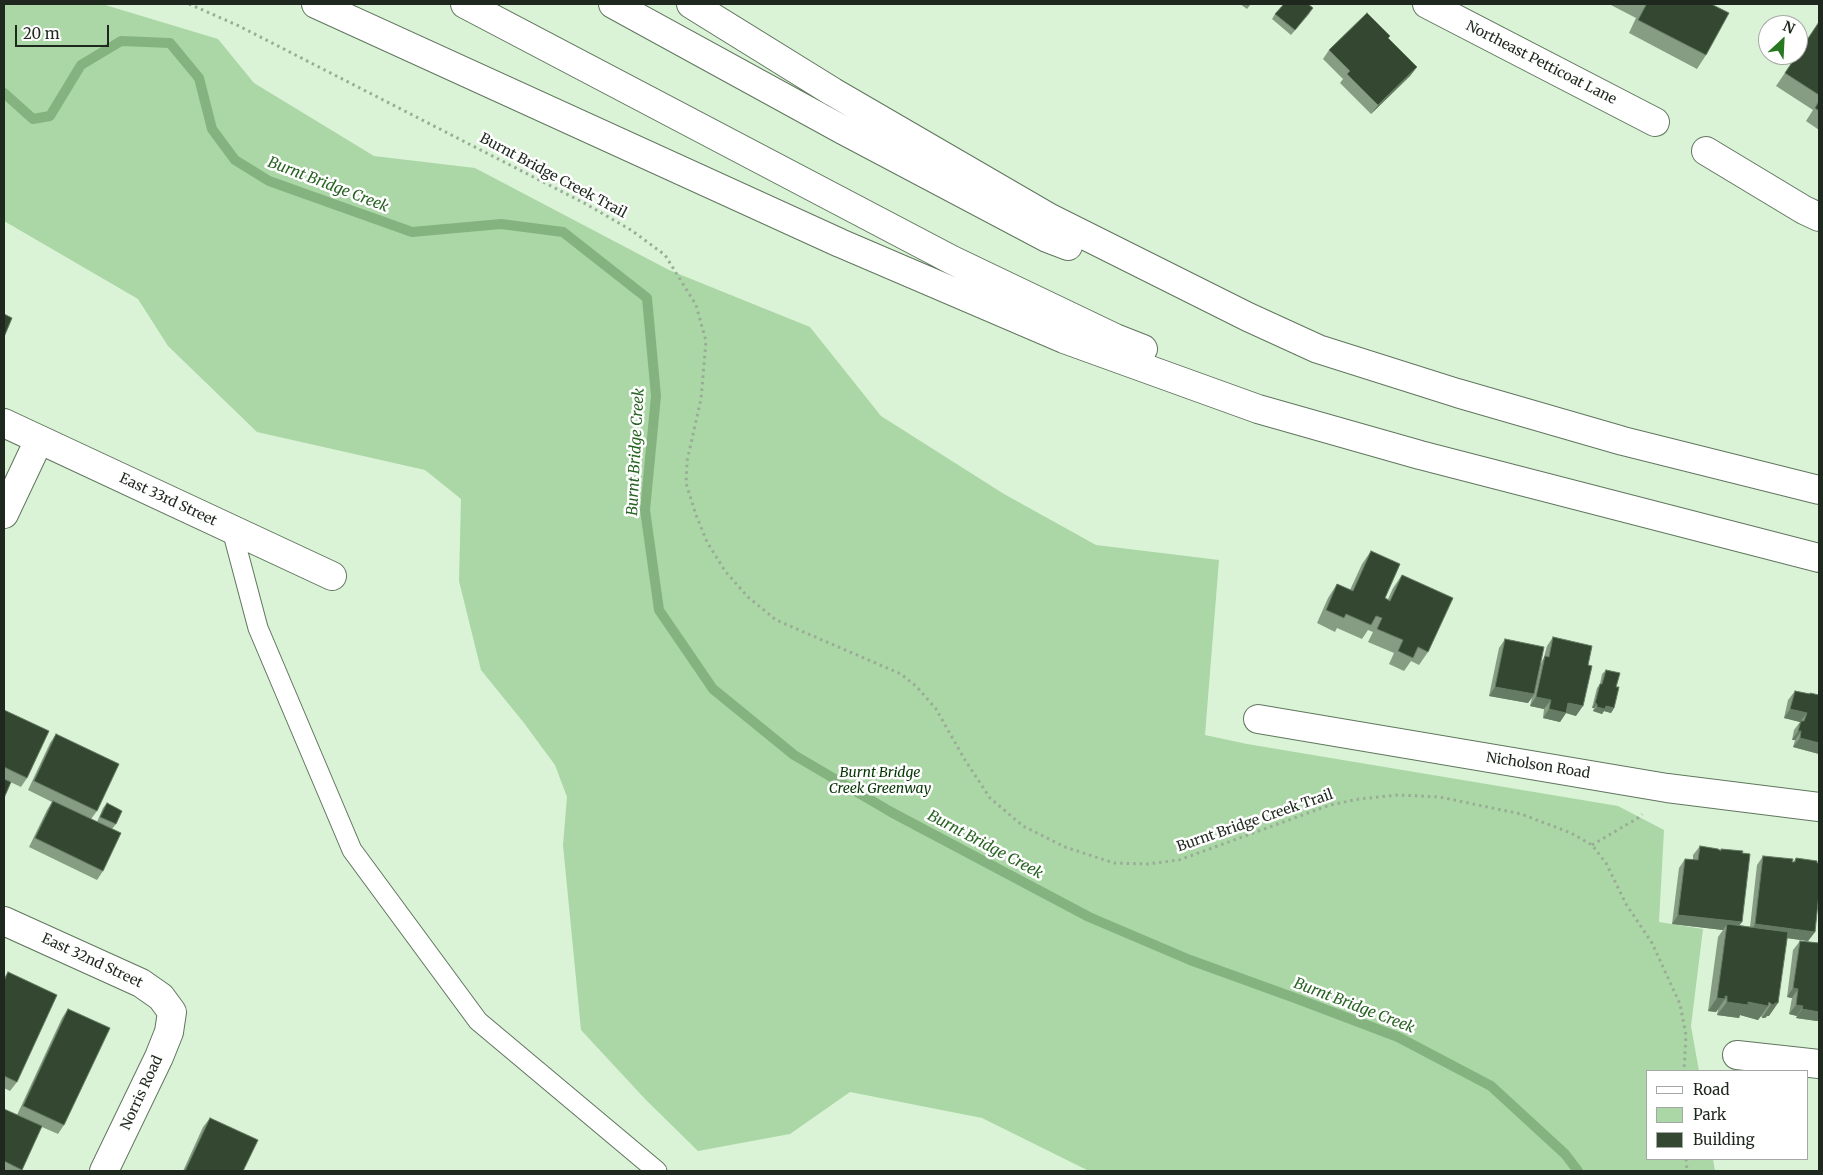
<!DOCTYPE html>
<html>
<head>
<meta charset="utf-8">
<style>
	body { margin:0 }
	#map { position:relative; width:1823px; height:1175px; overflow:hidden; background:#daf3d7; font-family:Merriweather,serif }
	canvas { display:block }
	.frame { position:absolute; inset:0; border:5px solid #1f281e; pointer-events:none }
	.legend { position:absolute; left:1646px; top:1070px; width:162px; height:90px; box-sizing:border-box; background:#fff; border:1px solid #a5a9a5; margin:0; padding:6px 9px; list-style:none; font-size:15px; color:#1f281e }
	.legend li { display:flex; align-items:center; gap:10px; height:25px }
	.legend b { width:25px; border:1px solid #a5a9a5 }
	.north { position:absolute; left:1758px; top:15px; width:50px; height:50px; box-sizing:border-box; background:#fff; border:1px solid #a5a9a5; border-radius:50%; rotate:25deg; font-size:14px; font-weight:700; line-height:20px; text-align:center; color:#1f281e }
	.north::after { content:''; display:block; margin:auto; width:18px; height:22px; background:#287821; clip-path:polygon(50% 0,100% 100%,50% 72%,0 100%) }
	.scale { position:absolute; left:15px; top:25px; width:94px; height:22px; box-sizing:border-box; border:2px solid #1f281e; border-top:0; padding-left:6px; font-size:15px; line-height:18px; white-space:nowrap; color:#1f281e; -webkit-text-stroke:4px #fff; paint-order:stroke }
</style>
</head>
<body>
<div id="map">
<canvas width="1823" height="1175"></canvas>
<div class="frame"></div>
<ul class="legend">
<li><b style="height:6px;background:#fff"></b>Road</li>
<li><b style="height:14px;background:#abd7a6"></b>Park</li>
<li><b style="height:14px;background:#334731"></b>Building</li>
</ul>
<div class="north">N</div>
<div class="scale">20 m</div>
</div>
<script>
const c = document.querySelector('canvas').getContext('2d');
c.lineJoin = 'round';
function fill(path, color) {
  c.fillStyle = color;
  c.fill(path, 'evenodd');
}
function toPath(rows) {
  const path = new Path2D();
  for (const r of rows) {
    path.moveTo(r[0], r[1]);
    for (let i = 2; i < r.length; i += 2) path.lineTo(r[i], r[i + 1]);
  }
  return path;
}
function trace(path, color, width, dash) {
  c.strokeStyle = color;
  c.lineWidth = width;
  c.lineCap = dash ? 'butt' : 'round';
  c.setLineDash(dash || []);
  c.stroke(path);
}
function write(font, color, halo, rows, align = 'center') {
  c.font = font + ' Merriweather,serif';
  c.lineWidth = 5;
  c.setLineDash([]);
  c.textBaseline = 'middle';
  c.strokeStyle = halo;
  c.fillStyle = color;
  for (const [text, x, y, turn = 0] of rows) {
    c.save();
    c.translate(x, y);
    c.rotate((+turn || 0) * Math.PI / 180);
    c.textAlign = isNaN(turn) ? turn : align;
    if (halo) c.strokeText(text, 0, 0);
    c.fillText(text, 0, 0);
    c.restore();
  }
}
const green = toPath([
	[4,4,102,4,218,39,254,83,374,156,475,168,669,270,810,327,881,416,1004,494,1096,545,1219,560,1205,735,1247,744,1618,806,1664,830,1659,922,1703,929,1691,1026,1699,1071,1647,1071,1647,1159,1713,1159,1715,1171,1089,1171,982,1118,850,1092,790,1134,698,1151,646,1100,581,1030,563,845,567,797,555,765,524,723,481,670,459,581,461,499,425,470,257,432,168,346,138,299,4,221]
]);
const stream = toPath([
	[4,93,33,119,50,116,81,65,121,41,170,43,199,78,212,129,235,160,269,181,412,232,501,224,563,232,647,298,656,396,645,510,659,610,713,689,794,755,891,812,1089,917,1190,960,1295,998,1398,1037,1491,1086,1565,1154,1578,1171]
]);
const path = toPath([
	[189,4,239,26,586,204,631,230,665,255,696,305,706,341,701,399,687,461,686,483,696,515,707,542,725,571,748,597,776,620,901,674,917,687,936,709,965,760,990,798,1023,826,1065,847,1114,863,1147,864,1179,860,1330,805,1359,799,1398,795,1440,797,1521,814,1571,833,1592,845,1606,863,1626,904,1652,943,1680,1004,1686,1035,1684,1071],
	[1592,845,1638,818,1642,814],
	[1686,1159,1687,1171]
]);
const lane = toPath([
	[232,530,258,628,352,850,478,1021,657,1171]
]);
const street = toPath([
	[1427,4,1655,122],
	[1706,151,1804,210,1819,217],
	[4,423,332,576],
	[4,514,39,440],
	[1258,719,1667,788,1819,807],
	[4,921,141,983,161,997,172,1012,169,1032,159,1057,104,1171],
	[1737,1055,1819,1064]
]);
const highway = toPath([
	[316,4,840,243,1064,339,1258,409,1420,455,1819,558],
	[465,4,952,260,1115,338,1143,349],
	[613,4,843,130,1047,238,1068,246],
	[691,4,833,92,1050,218,1248,317,1318,349,1457,393,1623,441,1819,490]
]);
const wall = toPath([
	[1240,4,1251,4,1247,9],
	[1609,4,1711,4,1706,55,1697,69,1629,33,1636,18],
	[1310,13,1291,35,1272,19,1275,14],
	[1819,22,1819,130,1806,121,1813,110,1776,86,1797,55,1798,55],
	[1388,38,1417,67,1410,76,1371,114,1340,83,1343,79,1323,59,1329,50],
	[1371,551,1385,598,1388,599,1393,588,1402,575,1428,652,1419,665,1411,661,1404,671,1389,664,1394,653,1368,642,1373,632,1368,630,1362,639,1337,628,1335,632,1317,623,1328,598,1337,584,1350,590,1362,564],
	[1553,637,1576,716,1566,713,1560,722,1543,718,1544,709,1530,706,1532,698,1528,703,1489,696,1499,648,1505,639,1541,663,1544,657,1547,646],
	[1606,670,1616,687,1614,708,1611,713,1604,711,1602,714,1593,711,1594,708,1592,708,1597,688,1600,684,1602,674],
	[1795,691,1809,694,1810,693,1819,754,1793,747,1795,740,1792,740,1794,730,1800,722,1784,718,1788,700],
	[4,710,27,778,21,787,4,779],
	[56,734,97,811,91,819,97,822,103,808,107,803,116,824,112,829,103,871,97,880,29,847,47,810,52,802,28,790,50,743],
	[1700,846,1720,850,1721,849,1742,853,1742,922,1739,925,1750,927,1757,865,1763,856,1793,862,1796,858,1815,932,1808,941,1787,938,1769,1016,1767,1016,1765,1018,1762,1018,1761,1016,1758,1020,1740,1015,1739,1018,1717,1015,1718,1009,1716,1012,1708,1011,1718,937,1723,930,1672,924,1679,868,1685,859,1693,860,1693,855],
	[1800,941,1819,943,1819,1022,1819,1020,1817,1021,1796,1018,1797,1016,1789,1014,1792,998,1787,997,1793,950],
	[8,972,17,1082,10,1091,4,1088,4,978],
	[68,1009,64,1125,58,1134,42,1127,21,1171,4,1171,4,1109,17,1115,62,1018],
	[210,1118,243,1171,183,1171,203,1127]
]);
const shadedWall = toPath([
	[1417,67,1410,76,1371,114,1378,105],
	[1495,687,1534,694,1528,703,1489,696],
	[1536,697,1551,700,1544,709,1530,706],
	[1568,703,1583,706,1576,716,1566,713,1560,722,1543,718,1549,709],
	[1595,703,1597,704,1594,708,1592,708],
	[1606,706,1614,708,1611,713,1604,711,1602,714,1593,711,1597,707],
	[1790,709,1807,713,1800,722,1784,718],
	[1798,731,1801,731,1795,740,1792,740],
	[1800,738,1819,743,1819,754,1793,747],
	[1678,915,1742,922,1735,931,1727,924,1723,930,1672,924],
	[1755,924,1815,932,1808,941,1749,933],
	[1793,988,1798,989,1792,998,1787,997],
	[1725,996,1727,996,1716,1012,1708,1011,1717,998],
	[1727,1002,1748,1002,1768,1006,1758,1020,1740,1015,1739,1018,1717,1015],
	[1775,1003,1778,1003,1769,1016,1767,1016,1765,1018,1762,1018,1771,1004],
	[1796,1005,1803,1006,1797,1016,1789,1014],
	[1802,1009,1819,1012,1819,1020,1817,1021,1796,1018]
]);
const building = toPath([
	[1284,4,1308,4,1313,8,1295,30,1275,14,1284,4],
	[1643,4,1711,4,1729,13,1706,55,1638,20,1646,5,1643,4],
	[1367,13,1390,36,1388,38,1417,67,1378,105,1347,74,1350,71,1329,50,1367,13],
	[1819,22,1819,95,1785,73,1819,22],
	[1819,101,1819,111,1815,108,1819,101],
	[4,314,12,318,4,337,4,314],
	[1371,551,1400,564,1385,598,1390,601,1402,575,1453,598,1428,652,1418,647,1413,658,1398,651,1403,640,1377,629,1382,618,1376,616,1371,625,1346,614,1344,618,1326,610,1337,584,1353,591,1371,551],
	[1553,637,1592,646,1588,665,1592,666,1583,706,1568,703,1566,713,1549,709,1551,700,1536,697,1545,656,1549,657,1553,637],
	[1505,639,1544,647,1534,694,1495,687,1505,639],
	[1606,670,1620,673,1616,687,1619,687,1614,708,1606,706,1605,709,1597,707,1597,704,1595,703,1600,684,1602,684,1606,670],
	[1795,691,1810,694,1810,693,1819,695,1819,743,1800,738,1801,731,1798,731,1801,721,1804,721,1807,713,1790,709,1795,691],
	[4,710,49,731,27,778,4,767,4,710],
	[56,734,119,764,97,811,34,781,56,734],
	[4,779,11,782,4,798,4,779],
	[53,801,121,833,103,871,35,838,53,801],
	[107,803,122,811,116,824,100,817,107,803],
	[1700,846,1718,849,1721,851,1721,849,1743,851,1742,853,1750,854,1742,922,1678,915,1685,859,1698,860,1700,846],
	[1763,856,1793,859,1792,862,1795,862,1796,858,1817,861,1817,863,1819,863,1819,893,1815,932,1755,924,1763,856],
	[1727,924,1788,932,1778,1003,1775,1003,1774,1005,1771,1004,1769,1002,1768,1006,1748,1002,1748,1005,1727,1002,1727,996,1725,996,1725,999,1717,998,1727,924],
	[1800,941,1819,943,1819,1012,1802,1009,1803,1006,1796,1005,1798,989,1793,988,1800,941],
	[8,972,57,995,17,1082,4,1076,4,981,8,972],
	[68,1009,110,1028,64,1125,23,1106,68,1009],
	[4,1109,42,1126,22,1170,4,1161,4,1109],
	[210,1118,258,1140,243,1171,185,1171,210,1118]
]);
const streetNames = [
	["Northeast Petticoat Lane",1541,63,27],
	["Burnt Bridge Creek Trail",553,176,28],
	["East 33rd Street",168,500,25],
	["Nicholson Road",1538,766,9],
	["Burnt Bridge Creek Trail",1255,821,-19],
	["East 32nd Street",92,961,25],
	["Norris Road",142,1093,-65]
];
const parkNames = [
	["Burnt Bridge",880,773],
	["Creek Greenway",880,789]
];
const waterNames = [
	["Burnt Bridge Creek",328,185,21],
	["Burnt Bridge Creek",636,452,-87],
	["Burnt Bridge Creek",985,845,28],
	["Burnt Bridge Creek",1354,1006,21]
];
fill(green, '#abd7a6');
trace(stream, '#85b380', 10);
trace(lane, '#60765e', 21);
trace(street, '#60765e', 30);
trace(highway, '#60765e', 30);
trace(path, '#99ac96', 3, [2.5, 4]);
trace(lane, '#fff', 19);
trace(street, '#fff', 28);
trace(highway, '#fff', 28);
fill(wall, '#869d84');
fill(shadedWall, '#657b63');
fill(building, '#334731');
trace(building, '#657b63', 1);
write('14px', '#1f281e', '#fff', streetNames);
write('italic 14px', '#053603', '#fff', parkNames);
write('italic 15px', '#266321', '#fff', waterNames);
</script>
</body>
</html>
